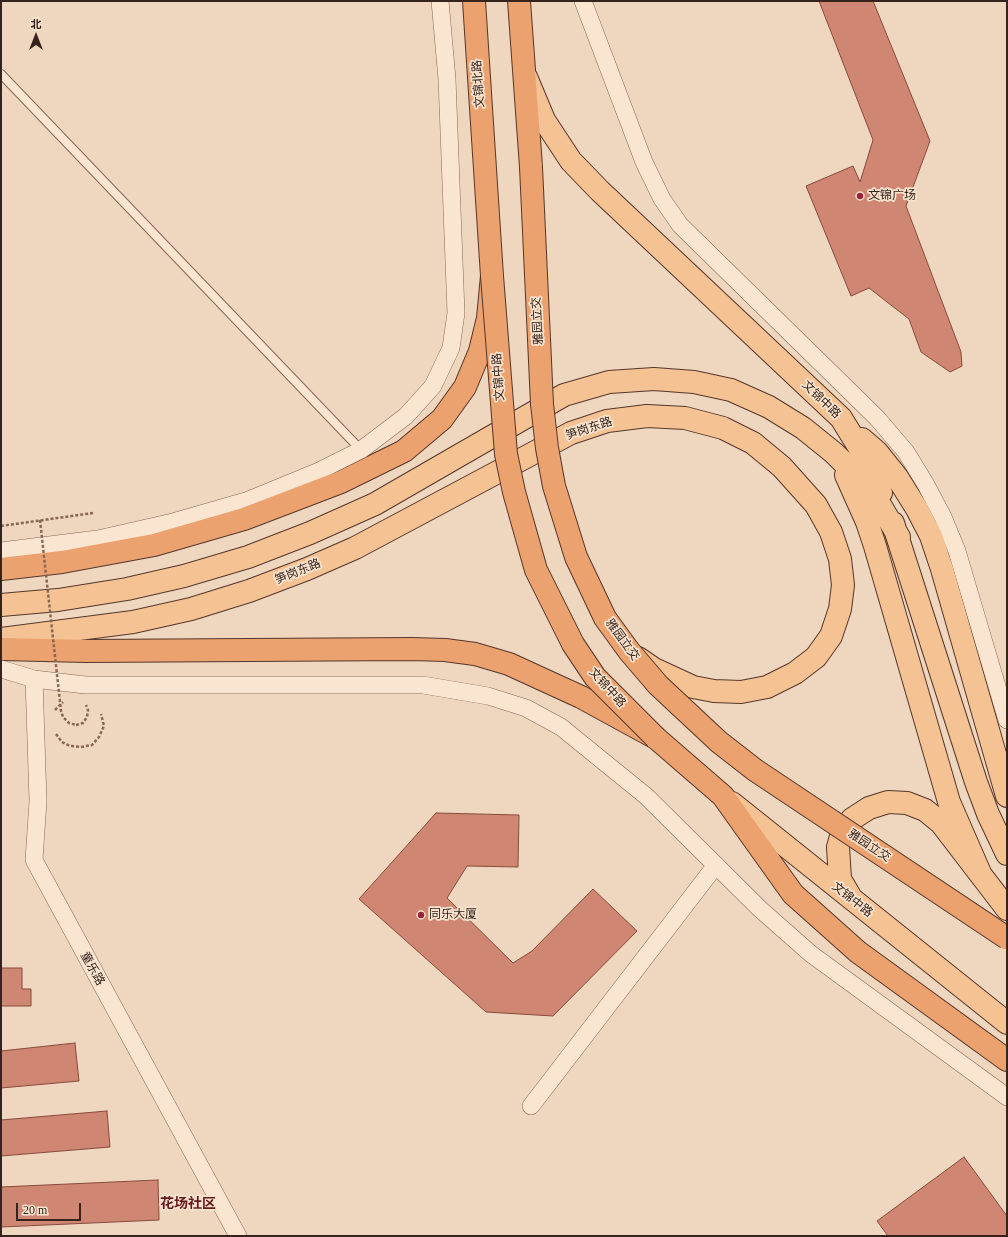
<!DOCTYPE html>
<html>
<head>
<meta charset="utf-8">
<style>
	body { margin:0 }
	#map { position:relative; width:1008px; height:1237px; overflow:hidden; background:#efd6be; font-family:"Times New Roman","Noto Sans SC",serif }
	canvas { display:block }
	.frame { position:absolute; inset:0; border:2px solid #36231b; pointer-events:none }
	.north { position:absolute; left:16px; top:16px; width:40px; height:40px; -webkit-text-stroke:3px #f6e2cd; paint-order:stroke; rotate:0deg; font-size:11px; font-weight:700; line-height:16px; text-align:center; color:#36231b }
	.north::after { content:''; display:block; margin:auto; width:14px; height:18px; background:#36231b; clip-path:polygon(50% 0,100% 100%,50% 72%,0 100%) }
	.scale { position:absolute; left:16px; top:1203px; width:65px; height:18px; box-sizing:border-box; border:2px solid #36231b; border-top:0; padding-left:5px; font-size:12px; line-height:14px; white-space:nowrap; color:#36231b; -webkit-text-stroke:3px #f6e2cd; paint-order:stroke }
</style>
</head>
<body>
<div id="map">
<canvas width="1008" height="1237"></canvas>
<div class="frame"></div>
<div class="north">北</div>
<div class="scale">20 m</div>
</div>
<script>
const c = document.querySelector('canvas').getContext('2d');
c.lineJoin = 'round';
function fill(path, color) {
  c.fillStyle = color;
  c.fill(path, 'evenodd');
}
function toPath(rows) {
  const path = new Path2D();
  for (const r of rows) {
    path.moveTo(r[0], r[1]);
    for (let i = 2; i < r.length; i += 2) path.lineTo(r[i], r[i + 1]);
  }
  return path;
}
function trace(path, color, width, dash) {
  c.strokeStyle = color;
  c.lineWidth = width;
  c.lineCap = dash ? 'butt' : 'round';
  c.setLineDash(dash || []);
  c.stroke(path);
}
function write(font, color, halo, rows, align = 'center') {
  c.font = font + ' "Times New Roman","Noto Sans SC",serif';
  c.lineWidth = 3.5;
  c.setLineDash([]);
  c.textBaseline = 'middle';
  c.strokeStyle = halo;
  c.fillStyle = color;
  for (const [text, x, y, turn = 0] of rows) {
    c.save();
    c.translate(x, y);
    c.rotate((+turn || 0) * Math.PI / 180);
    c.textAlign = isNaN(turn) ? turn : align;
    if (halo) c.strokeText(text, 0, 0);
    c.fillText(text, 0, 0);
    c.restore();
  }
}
const building = toPath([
	[819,1,873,1,930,141,906,206,961,352,962,366,950,372,921,352,909,319,869,288,851,296,806,186,853,166,860,182,873,140,819,1],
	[436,813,519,815,518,867,467,866,447,898,513,963,532,951,593,889,637,931,553,1016,486,1012,359,899,436,813],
	[1,968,22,968,22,989,31,989,31,1006,1,1006,1,968],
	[75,1043,79,1081,1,1088,1,1051,75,1043],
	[107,1111,110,1147,1,1156,1,1120,107,1111],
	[964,1157,1007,1216,1007,1236,888,1236,877,1221,964,1157],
	[158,1180,159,1220,1,1227,1,1187,158,1180]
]);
const path = toPath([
	[1,526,93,513],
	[55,710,63,702],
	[76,725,83,723,87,717,88,710,86,705],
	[56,734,62,742,70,746,81,747,92,745,99,737,104,726,101,714]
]);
const service = toPath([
	[1,74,361,450]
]);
const minor = toPath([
	[583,1,644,162,662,199,680,225,877,418,906,452,925,483,943,517,957,551,1007,720],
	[1,551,98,539,173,522,246,501,319,471,361,450,406,416,433,386,451,348,456,313,447,79,440,1],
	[1,669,34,679,85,685,423,685,488,696,526,708,561,727,646,796,760,909,811,954,1007,1097],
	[34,679,38,801,34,860,238,1236],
	[531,1106,716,865]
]);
const primary = toPath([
	[526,77,544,120,571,161,600,191,841,418,862,452,881,493],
	[862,439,877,452,897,477,917,509,931,536,942,569,1007,796],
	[846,475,867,522,875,546,949,802,980,873],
	[893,523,976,782,988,814,1007,854],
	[1,605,58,600,127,589,184,576,248,557,310,533,375,504,564,395,609,382,654,379,694,382,731,390,769,407,803,428,834,453,860,479,882,508,899,537],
	[1,639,133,622,191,609,249,591,307,569,355,548,571,433,607,421,647,416,685,418,723,428,753,443,782,467,816,505,831,532,840,559,843,585,840,609,831,636,816,657,795,673,767,687,741,692,714,691,693,687,654,669,638,658],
	[732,803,1007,1023],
	[850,896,840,879,838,847,842,833,852,819,869,808,888,802,907,803,925,810,941,823,1007,909]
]);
const trunk = toPath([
	[519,1,531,167],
	[1,569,62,562,154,545,244,519,341,482,404,451,442,419,465,387,480,351,488,318,492,276,474,1],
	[1,649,86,651,412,649,445,650,475,654,509,664,581,697,656,738,723,796,793,894,858,952,1007,1060]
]);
const pathBridge = toPath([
	[40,520,61,711,63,717,69,723,76,725]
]);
const trunkBridge = toPath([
	[531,167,542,404,547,448,554,486,576,557,605,618,629,651,658,685,719,742,755,770,1007,938],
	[492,276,506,454,514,492,536,570,573,644,595,677,656,738]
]);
const markers = [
	[860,196,4,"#99243c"],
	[421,915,4,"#99243c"]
];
const streetNames = [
	["文锦北路",479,84,-94],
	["雅园立交",538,321,-93],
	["文锦中路",499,377,-94],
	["文锦中路",821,400,44],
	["笋岗东路",589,429,-18],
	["笋岗东路",298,572,-22],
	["雅园立交",622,640,54],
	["文锦中路",607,688,48],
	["雅园立交",869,846,33],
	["文锦中路",852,900,38],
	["童乐路",92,969,61]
];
const poiNames = [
	["文锦广场",868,196],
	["同乐大厦",429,915]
];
const quarterNames = [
	["花场社区",188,1204]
];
fill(building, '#cf8672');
trace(building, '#884a3b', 1);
trace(service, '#886756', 10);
trace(minor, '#886756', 18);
trace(primary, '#55362b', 24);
trace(trunk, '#55362b', 24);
trace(path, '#886756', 2.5, [3, 2]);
trace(service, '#fae5d1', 8);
trace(minor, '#fae5d1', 17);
trace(primary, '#f5c393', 22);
trace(trunk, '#eca26e', 22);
trace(trunkBridge, '#55362b', 24, []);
trace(pathBridge, '#886756', 2.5, [3, 2]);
trace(trunkBridge, '#eca26e', 22);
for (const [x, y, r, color] of markers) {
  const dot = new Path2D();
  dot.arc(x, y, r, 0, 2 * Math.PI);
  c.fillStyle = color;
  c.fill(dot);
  trace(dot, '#f6e2cd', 1.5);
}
write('12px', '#36231b', '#f6e2cd', streetNames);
write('12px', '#36231b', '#f6e2cd', poiNames, 'left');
write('bold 14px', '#641a19', '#f6e2cd', quarterNames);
</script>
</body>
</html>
